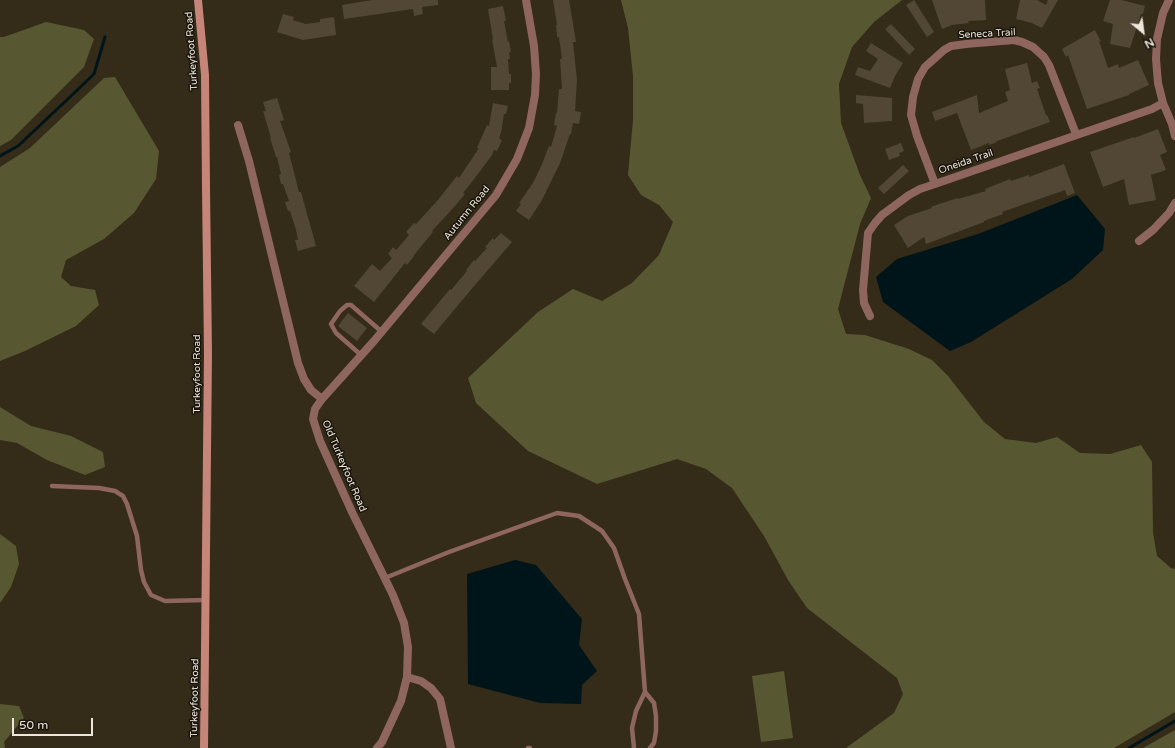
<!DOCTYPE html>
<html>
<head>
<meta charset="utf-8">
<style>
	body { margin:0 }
	#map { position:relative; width:1175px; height:748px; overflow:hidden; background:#352b19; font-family:"Varela Round",sans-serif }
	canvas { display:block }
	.north { position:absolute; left:1123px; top:12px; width:40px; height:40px; -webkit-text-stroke:3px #19140c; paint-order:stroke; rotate:151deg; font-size:11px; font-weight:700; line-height:16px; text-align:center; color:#ede6db }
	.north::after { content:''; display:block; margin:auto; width:14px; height:18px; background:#ede6db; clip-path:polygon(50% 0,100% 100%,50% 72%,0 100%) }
	.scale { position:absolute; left:12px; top:718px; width:81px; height:18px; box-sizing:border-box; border:2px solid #ede6db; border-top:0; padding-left:5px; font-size:12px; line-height:14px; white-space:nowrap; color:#ede6db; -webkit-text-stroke:3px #19140c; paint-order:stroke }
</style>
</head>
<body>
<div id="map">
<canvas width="1175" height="748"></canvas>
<div class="north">N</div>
<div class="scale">50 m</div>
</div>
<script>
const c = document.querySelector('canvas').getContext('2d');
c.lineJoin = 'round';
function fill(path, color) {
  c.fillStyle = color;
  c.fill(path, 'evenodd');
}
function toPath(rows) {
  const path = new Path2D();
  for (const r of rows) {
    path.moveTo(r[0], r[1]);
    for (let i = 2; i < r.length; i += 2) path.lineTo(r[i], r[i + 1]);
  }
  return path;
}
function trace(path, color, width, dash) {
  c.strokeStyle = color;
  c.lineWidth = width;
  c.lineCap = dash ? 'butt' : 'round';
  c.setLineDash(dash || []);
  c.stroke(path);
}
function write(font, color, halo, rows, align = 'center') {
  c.font = font + ' "Varela Round",sans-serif';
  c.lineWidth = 3;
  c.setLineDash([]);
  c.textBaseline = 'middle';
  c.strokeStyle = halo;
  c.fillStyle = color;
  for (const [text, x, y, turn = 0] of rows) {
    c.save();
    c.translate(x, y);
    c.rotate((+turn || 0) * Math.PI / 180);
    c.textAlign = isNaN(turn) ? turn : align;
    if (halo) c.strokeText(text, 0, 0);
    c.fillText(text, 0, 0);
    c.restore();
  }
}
const green = toPath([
	[621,0,902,0,874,22,852,47,839,84,841,123,860,175,871,198,860,224,838,309,846,334,865,335,909,349,932,360,948,376,984,422,1005,439,1036,443,1057,437,1080,453,1110,454,1141,445,1152,462,1153,533,1157,556,1171,568,1175,569,1175,712,1114,748,846,748,894,713,903,694,897,678,807,608,788,580,764,536,732,488,706,469,677,459,597,484,528,451,476,403,468,378,538,312,573,289,602,301,632,283,659,255,673,222,659,205,641,195,628,175,633,120,633,76,628,28],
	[46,22,84,30,94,39,84,67,11,140,0,146,0,37,4,37],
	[115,77,159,151,156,179,134,213,104,239,66,260,61,277,71,286,95,290,99,305,76,326,25,351,0,361,0,167,30,148,104,78],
	[0,407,31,426,71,436,103,452,105,467,85,475,47,460,17,443,0,440],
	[0,534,16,546,19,564,11,587,0,603],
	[784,671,793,738,761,742,752,676],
	[0,704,19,706,24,718,4,742,5,748,0,748],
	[1175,730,1175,747,1173,748,1143,748]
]);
const water = toPath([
	[1077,195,1105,229,1103,250,1072,279,971,342,950,351,883,302,876,277,897,259,978,234],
	[515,560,536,565,582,619,579,645,597,671,582,685,581,704,540,703,468,684,467,574]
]);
const stream = toPath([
	[0,156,18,146,71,96,94,74,105,37],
	[1129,748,1175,721]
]);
const building = toPath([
	[372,0,438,0,438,5,422,7,423,14,414,16,413,9,344,19,342,5],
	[553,0,569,0,576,42,573,42,577,80,575,111,581,112,579,124,573,123,571,134,570,134,560,163,542,200,529,220,516,211,521,204,519,203,533,183,542,164,549,146,551,147,557,126,554,125,556,113,557,113,559,89,562,89,560,59,562,59,559,37,557,37,556,25,557,25],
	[914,0,934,32,927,37,906,5],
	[932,0,985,0,986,20,968,21,969,23,952,25,942,29],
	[1020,0,1037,0,1046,5,1048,0,1058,0,1042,28,1032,23,1016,19],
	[1110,0,1121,0,1145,6,1143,14,1141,14,1130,48,1110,44,1113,24,1103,21],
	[503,6,506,21,504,21,508,42,509,41,511,52,509,53,510,59,508,59,509,74,511,74,511,83,509,83,509,90,491,90,491,67,497,67,492,39,493,39,488,9],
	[283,14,294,17,293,20,306,24,320,22,320,19,334,17,336,35,303,40,277,32],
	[891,24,915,49,909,55,885,29],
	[1095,30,1101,42,1099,41,1108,68,1118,64,1119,68,1138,60,1149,85,1129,94,1129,95,1087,109,1068,55,1066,57,1062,49],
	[871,43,903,63,895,76,890,88,855,75,858,67,870,71,878,59,866,51],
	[1027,63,1032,83,1037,81,1040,88,1037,89,1046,115,1047,115,1050,122,997,141,997,142,989,145,989,143,971,150,957,113,935,121,932,112,977,95,979,113,1008,101,1005,92,1010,90,1005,69],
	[856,95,892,98,892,121,864,123,863,104,856,103],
	[277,98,284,120,280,121,291,152,289,153,299,192,301,192,316,246,298,251,295,240,298,240,296,230,290,211,288,211,285,202,289,201,283,184,281,184,279,175,281,174,277,157,276,157,270,138,271,138,263,111,266,111,263,102],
	[493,103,508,106,506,114,504,114,501,133,499,138,502,140,497,151,494,150,492,155,478,174,463,193,465,194,455,206,432,231,433,232,414,255,414,256,407,265,405,263,374,302,354,286,372,264,380,271,392,258,388,254,393,247,396,250,409,235,406,232,414,223,416,224,437,201,457,176,459,178,479,148,477,148,487,125,489,126],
	[1158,129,1167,152,1160,155,1166,170,1151,175,1156,200,1129,205,1124,179,1103,187,1090,152,1134,137,1134,138],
	[901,143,904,151,899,153,900,156,889,160,885,149],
	[1064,164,1075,193,1067,196,1065,190,1002,212,1003,214,984,221,984,222,968,228,926,244,924,237,908,248,894,225,908,216,932,208,931,207,939,204,958,198,958,199,986,191,985,189,1010,179,1011,181,1029,175,1029,177],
	[903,165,909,171,884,194,878,188],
	[501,233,512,242,475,285,434,334,421,324,450,289,451,290,467,271,466,270,474,260,475,261,487,248,485,247,493,238,494,240],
	[348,313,367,328,357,341,338,326]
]);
const lane = toPath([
	[361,355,336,333,331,324,340,311,347,305,351,305,382,332],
	[52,486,99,488,115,491,123,496,127,504,137,536,141,570,144,582,151,595,165,601,206,600],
	[385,578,449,552,557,513,579,516,602,531,614,548,625,579,639,614,645,692,636,711,632,728,634,748],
	[645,692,654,703,656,716,656,731,654,743,650,748],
	[528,748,530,748]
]);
const street = toPath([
	[1169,0,1163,13,1157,39,1156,59,1158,83,1163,103,1172,124,1175,136],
	[238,125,249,161,298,363,304,379,311,390,322,399],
	[935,184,917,136,911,115,913,97,918,79,925,67,944,50,951,46,966,44,1014,40,1022,42,1033,47,1044,57,1049,65,1076,134],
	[1139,241,1153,230,1169,213,1175,203],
	[870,316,864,303,863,290,868,233,875,223,882,215,909,195,920,189,935,184,1152,109,1163,103],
	[407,677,421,681,431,688,440,699,451,748],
	[377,748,382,742,401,701,407,677,408,647,404,623,393,595,352,512,320,441,313,419,315,409,322,399,374,341,496,195,517,159,529,128,535,95,536,74,534,46,526,0]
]);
const secondary = toPath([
	[198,0,205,75,206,188,208,354,204,748]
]);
const streetNames = [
	["Seneca Trail",987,34,-3],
	["Turkeyfoot Road",192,51,-94],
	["Oneida Trail",966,162,-19],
	["Autumn Road",467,213,-51],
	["Turkeyfoot Road",197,374,-90],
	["Old Turkeyfoot Road",344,466,67],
	["Turkeyfoot Road",195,698,-89]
];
fill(green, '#575832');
fill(water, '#00151a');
trace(stream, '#00151a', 3);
fill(building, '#524735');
trace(lane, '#8e665e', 4.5);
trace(street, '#8e665e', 8);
trace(secondary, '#c58579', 8);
write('10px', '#ede6db', '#19140c', streetNames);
</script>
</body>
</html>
